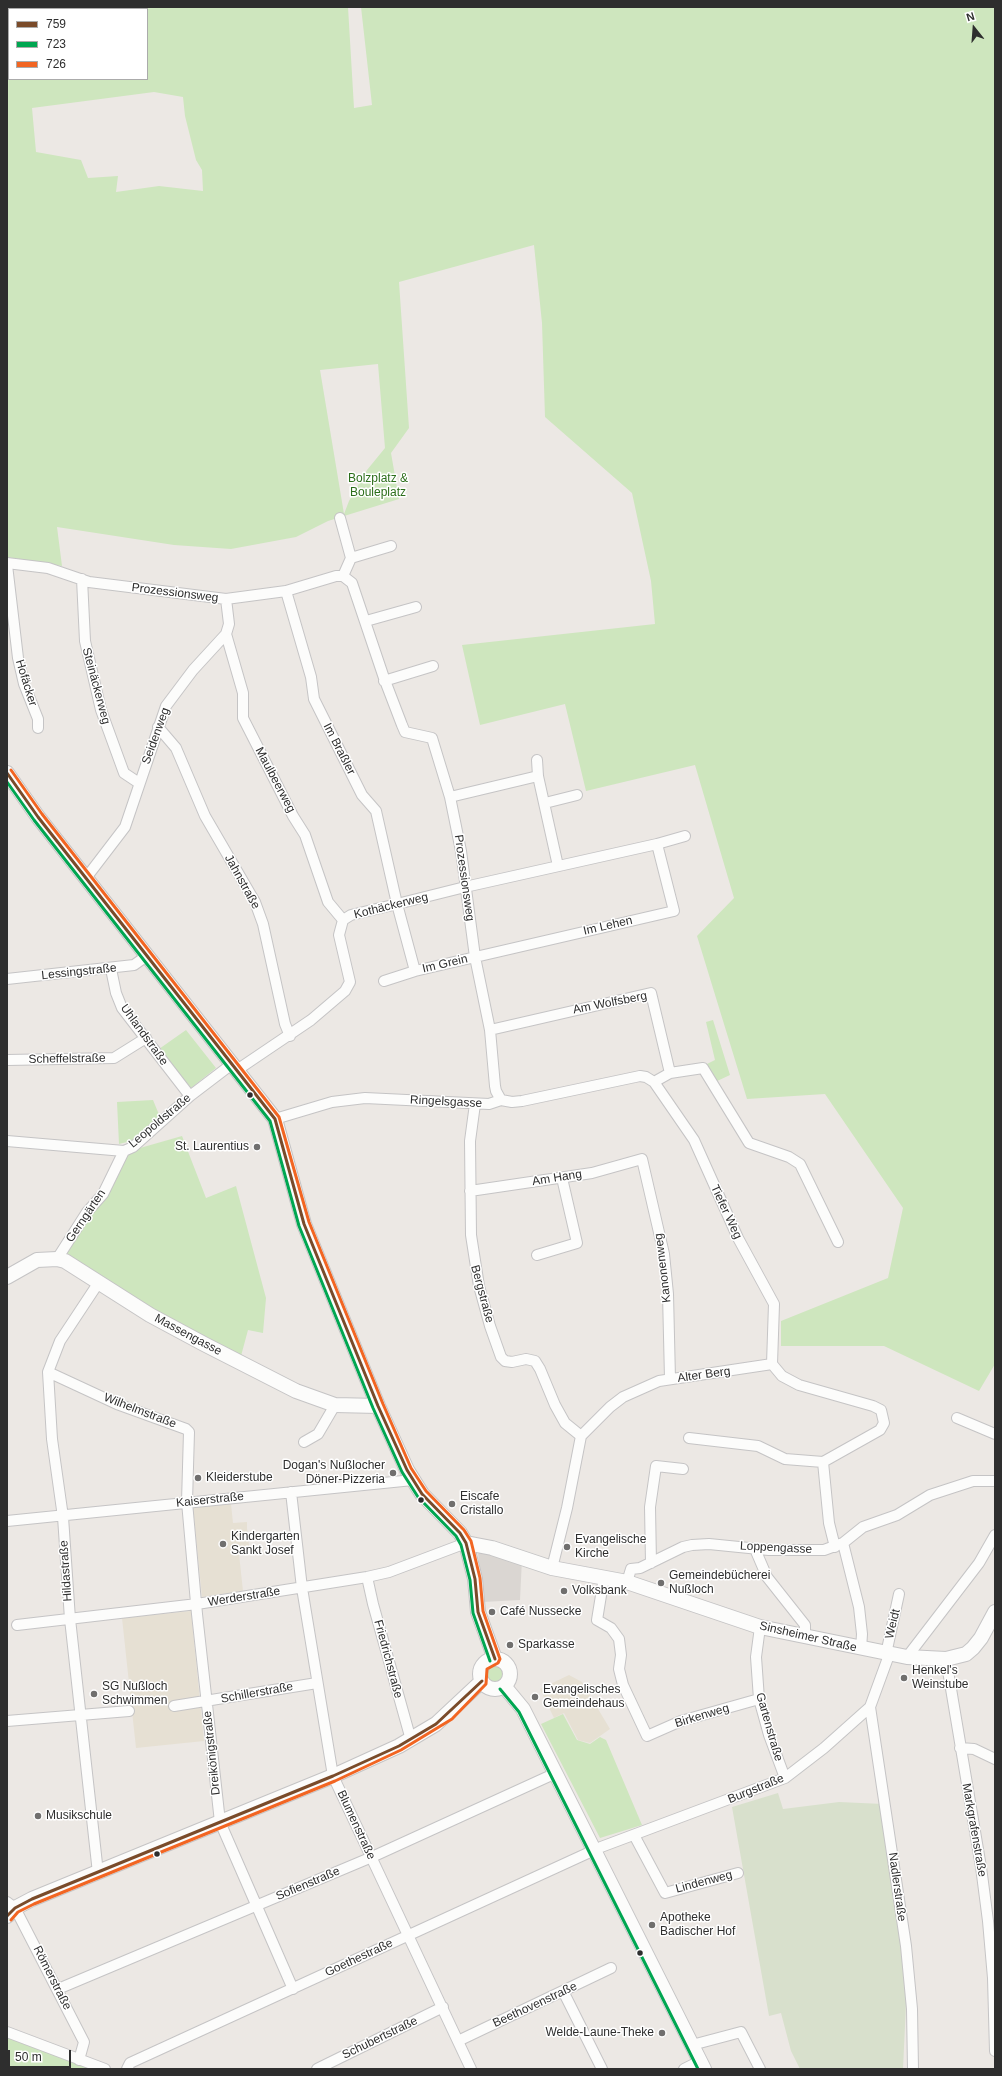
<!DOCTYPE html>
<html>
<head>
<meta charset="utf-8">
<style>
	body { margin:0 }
	#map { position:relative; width:1002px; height:2076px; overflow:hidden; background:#ece8e4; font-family:Arial,sans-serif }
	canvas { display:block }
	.frame { position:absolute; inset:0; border:8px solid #2e2e2e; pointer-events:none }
	.legend { position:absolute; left:8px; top:8px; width:140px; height:72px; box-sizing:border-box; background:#fff; border:1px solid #ababab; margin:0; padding:5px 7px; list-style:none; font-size:12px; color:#2e2e2e }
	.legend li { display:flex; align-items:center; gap:8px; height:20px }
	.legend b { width:20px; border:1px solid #ababab }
	.north { position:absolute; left:954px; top:8px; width:40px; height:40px; -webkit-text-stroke:3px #fff; paint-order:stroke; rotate:343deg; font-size:11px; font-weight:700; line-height:16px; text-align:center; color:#2e2e2e }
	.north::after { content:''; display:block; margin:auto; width:14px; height:18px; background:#2e2e2e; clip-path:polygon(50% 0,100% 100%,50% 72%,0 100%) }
	.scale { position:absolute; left:8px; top:2050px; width:63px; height:18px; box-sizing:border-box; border:2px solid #2e2e2e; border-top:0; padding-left:5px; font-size:12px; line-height:14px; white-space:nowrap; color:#2e2e2e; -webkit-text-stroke:3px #fff; paint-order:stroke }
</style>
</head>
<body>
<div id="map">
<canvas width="1002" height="2076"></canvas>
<div class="frame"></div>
<ul class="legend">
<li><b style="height:5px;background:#7a4b2a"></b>759</li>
<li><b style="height:5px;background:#00a651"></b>723</li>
<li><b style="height:5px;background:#f26522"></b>726</li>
</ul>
<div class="north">N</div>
<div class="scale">50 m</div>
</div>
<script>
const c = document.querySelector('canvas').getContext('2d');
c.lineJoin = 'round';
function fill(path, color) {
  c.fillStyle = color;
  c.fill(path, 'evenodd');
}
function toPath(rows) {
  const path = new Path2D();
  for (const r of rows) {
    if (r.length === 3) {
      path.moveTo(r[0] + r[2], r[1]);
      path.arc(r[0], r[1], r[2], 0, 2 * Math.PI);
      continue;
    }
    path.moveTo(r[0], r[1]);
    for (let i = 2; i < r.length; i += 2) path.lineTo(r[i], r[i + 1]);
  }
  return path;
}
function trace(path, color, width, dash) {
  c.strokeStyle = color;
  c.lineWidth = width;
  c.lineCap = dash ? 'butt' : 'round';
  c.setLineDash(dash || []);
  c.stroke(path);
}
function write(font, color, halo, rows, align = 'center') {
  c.font = font + ' Arial,sans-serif';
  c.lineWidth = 3;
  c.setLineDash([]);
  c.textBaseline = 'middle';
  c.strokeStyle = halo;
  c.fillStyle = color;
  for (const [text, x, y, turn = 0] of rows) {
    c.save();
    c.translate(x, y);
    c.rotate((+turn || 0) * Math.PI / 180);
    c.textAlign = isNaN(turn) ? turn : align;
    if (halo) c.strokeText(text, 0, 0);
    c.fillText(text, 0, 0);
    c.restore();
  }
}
const education = toPath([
	[231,1504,233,1523,247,1522,247,1528,250,1553,239,1554,243,1591,202,1597,193,1508],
	[191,1611,204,1741,136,1748,122,1618],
	[569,1675,582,1682,610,1729,590,1743,578,1740,564,1713,554,1718,540,1689]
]);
const green = toPath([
	[7,7,348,7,354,108,372,105,361,7,995,7,995,1364,979,1391,884,1346,781,1346,781,1321,888,1278,903,1208,825,1094,747,1099,697,936,734,898,695,765,586,791,565,704,480,725,462,645,655,624,651,581,632,493,545,417,542,323,534,245,399,282,409,428,391,453,399,499,328,521,296,537,231,549,174,545,57,527,62,566,7,557],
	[9,9,147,9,147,79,9,79],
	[154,92,183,97,185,116,196,160,202,170,203,191,159,186,116,192,118,176,88,178,81,160,36,152,32,108],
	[378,364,385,448,367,470,349,501,344,514,320,370],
	[713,1020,730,1075,715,1082,707,1064,715,1060,706,1022],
	[186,1030,216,1068,191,1088,159,1049],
	[153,1100,160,1117,131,1141,119,1144,117,1102],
	[182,1136,206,1198,236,1186,266,1298,263,1333,248,1330,241,1356,216,1347,64,1256,126,1152],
	[495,1674,9],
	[563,1714,577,1740,590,1744,600,1737,606,1740,642,1825,600,1838,541,1724],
	[7,2037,94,2069,7,2068]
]);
const cemetery = toPath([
	[778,1793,783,1809,839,1802,883,1804,907,1983,903,2069,800,2069,791,2051,781,2013,769,2016,732,1807]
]);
const plaza = toPath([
	[484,1550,522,1559,520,1600,483,1602,478,1554]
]);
const street = toPath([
	[340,518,351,558,343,576],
	[351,558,391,546],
	[7,563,48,568,89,582,226,599,286,591,336,576,343,576,352,583,384,678,402,725,405,732,432,738,450,797,461,851,475,957,490,1030,495,1086,496,1091,501,1100],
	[7,565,18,658,24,684,38,719,38,728],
	[82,579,85,641,101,710,124,773,139,783],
	[366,621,416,607],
	[226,634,243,693,243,718,293,816,305,835,328,902,343,920],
	[384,681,433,666],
	[158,727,176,748,205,816,255,902,263,924,285,1024,290,1036],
	[537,760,538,776,558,866],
	[450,797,538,776],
	[545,803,577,795],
	[657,844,685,836],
	[86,878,125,827,166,706,193,670,226,634,229,624,226,599],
	[111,969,116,993,122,1008,190,1096],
	[7,979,134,965,148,955],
	[384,981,415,971],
	[490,1030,651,993,670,1073],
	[7,1060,114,1058,146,1038],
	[237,1070,311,1020,345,991,350,982,339,935,343,920,351,915,397,904,465,887,657,844,674,911,415,971,397,904,376,811,362,795,314,699,311,677,286,591],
	[654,1082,670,1073,703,1068,749,1143,789,1157,800,1164,838,1242],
	[475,1104,470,1141,471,1235,479,1286,490,1326,501,1357,505,1361,512,1362,526,1359,535,1361,540,1369,555,1405,565,1423,581,1436],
	[275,1119,332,1102,365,1098,489,1104,501,1100,512,1102,522,1101,640,1076,646,1077,654,1082,694,1140,738,1238,774,1304,772,1364],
	[7,1141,124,1151,133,1147,190,1096,232,1064],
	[470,1191,592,1173,642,1159,664,1254,668,1294,670,1379],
	[537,1255,577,1243,562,1178],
	[57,1259,87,1212,103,1194,124,1151],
	[48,1372,117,1404,186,1429,189,1432,187,1502,197,1614,220,1822,293,1989],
	[957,1418,995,1434],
	[689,1438,758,1446,785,1459,823,1462,880,1430,884,1423,881,1410,873,1406,799,1385,782,1376,772,1364],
	[304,1442,318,1434,335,1405],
	[823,1462,829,1523,835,1547],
	[291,1492,302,1588,333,1776,471,2069],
	[7,1521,413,1480],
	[843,1543,859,1607,862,1634,861,1649],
	[755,1549,767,1577,805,1625,805,1636],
	[651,1563,650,1507,656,1466,683,1469],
	[552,1568,567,1508,581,1436,610,1407,623,1397,659,1381,772,1364],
	[367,1577,373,1604,411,1740],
	[604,1577,597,1620,611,1628,619,1639,621,1655,619,1669,623,1685,647,1736,681,1721,759,1699],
	[627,1582,631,1569,640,1568,683,1547,692,1545,709,1544,769,1550,824,1550,843,1543,863,1527,897,1515,930,1495,973,1481,995,1481],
	[17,1625,197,1604,367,1577,389,1572,466,1543],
	[760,1627,756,1657,759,1699,769,1735,785,1778],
	[886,1654,899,1594],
	[907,1657,979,1563,995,1535],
	[946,1659,981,1867,988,1921,993,1978,995,2051],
	[174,1706,317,1683],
	[870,1707,906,1946,912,2009,913,2069],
	[7,1721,129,1711],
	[960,1748,974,1749,995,1759],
	[634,1835,665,1893,738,1873],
	[98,1873,70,1619,63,1517,52,1439,48,1372,60,1341,99,1282],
	[7,1902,15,1908,84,2042,79,2060],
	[58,1989,372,1857,556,1773],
	[563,1991,602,2069],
	[7,2032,105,2069],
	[458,2041,611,1968],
	[692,2045,741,2032,760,2069],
	[127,2069,130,2063,601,1847,785,1778,824,1748,870,1707,889,1655],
	[317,2069,443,2007],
	[684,2069,700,2061]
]);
const secondary = toPath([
	[7,773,38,817,275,1119,304,1224,378,1406,407,1470,422,1494,460,1533,466,1543,475,1579,478,1612,495,1659],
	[7,1277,37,1260,57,1259,65,1261,150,1315,204,1344,296,1391,335,1405,378,1406],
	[466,1543,492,1548,552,1568,627,1582,760,1627,907,1657,946,1659,966,1654,973,1648,981,1638,995,1612],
	[495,1674,15],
	[504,1686,523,1709,704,2069],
	[7,1916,15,1908,32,1899,333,1776,399,1746,436,1724,482,1681]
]);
const bus1 = toPath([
	[7,773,38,817,275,1119,304,1224,378,1406,407,1470,422,1494,460,1533,466,1543,475,1579,478,1612,495,1659],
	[7,1916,15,1908,32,1899,333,1776,399,1746,436,1724,482,1681]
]);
const bus2 = toPath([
	[7,782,34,820,270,1121,299,1226,373,1408,402,1472,418,1497,456,1536,461,1545,470,1580,473,1613,490,1661],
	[500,1689,519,1712,698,2069]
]);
const bus3 = toPath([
	[11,1920,18,1912,34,1904,335,1781,401,1750,452,1719,486,1684,487,1669,498,1663,500,1659,483,1611,480,1578,471,1541,464,1530,426,1491,411,1468,383,1404,309,1222,279,1117,42,814,11,770]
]);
const markers = [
	[250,1095,3.5,"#2e2e2e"],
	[257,1147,4,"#706f6e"],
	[393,1473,4,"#706f6e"],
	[198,1478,4,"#706f6e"],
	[421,1500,3.5,"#2e2e2e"],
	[452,1504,4,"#706f6e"],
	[223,1544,4,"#706f6e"],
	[567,1547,4,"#706f6e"],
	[661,1583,4,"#706f6e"],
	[564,1591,4,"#706f6e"],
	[492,1612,4,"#706f6e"],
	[510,1645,4,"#706f6e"],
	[904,1678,4,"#706f6e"],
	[94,1694,4,"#706f6e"],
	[535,1697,4,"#706f6e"],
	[38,1816,4,"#706f6e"],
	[157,1854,3.5,"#2e2e2e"],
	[652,1925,4,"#706f6e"],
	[640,1953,3.5,"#2e2e2e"],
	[662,2033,4,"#706f6e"]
];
const parkNames = [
	["Bolzplatz &",378,479],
	["Bouleplatz",378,493]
];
const streetNames = [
	["Prozessionsweg",175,593,7],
	["Hofäcker",26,683,73],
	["Steinäckerweg",96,686,75],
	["Seidenweg",156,736,-70],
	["Im Braßler",339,749,63],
	["Maulbeerweg",275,780,62],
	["Prozessionsweg",464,878,82],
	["Jahnstraße",242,882,61],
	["Kothäckerweg",391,906,-14],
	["Im Lehen",608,926,-13],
	["Im Grein",445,964,-13],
	["Lessingstraße",79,972,-6],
	["Am Wolfsberg",610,1003,-11],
	["Uhlandstraße",144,1035,54],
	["Scheffelstraße",67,1059,-1],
	["Ringelsgasse",446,1102,3],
	["Leopoldstraße",160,1121,-40],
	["Am Hang",557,1178,-9],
	["Tiefer Weg",726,1212,65],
	["Gerngärten",86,1216,-56],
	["Kanonenweg",663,1268,-97],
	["Bergstraße",482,1294,75],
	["Massengasse",188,1335,28],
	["Alter Berg",704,1375,-8],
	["Wilhelmstraße",140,1411,21],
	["Kaiserstraße",210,1500,-6],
	["Loppengasse",776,1548,3],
	["Hildastraße",66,1571,-94],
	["Werderstraße",244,1597,-9],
	["Weidt",893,1624,-77],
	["Sinsheimer Straße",808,1637,13],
	["Friedrichstraße",388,1659,75],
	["Schillerstraße",257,1693,-10],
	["Birkenweg",702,1716,-17],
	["Gartenstraße",769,1727,74],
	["Dreikönigstraße",212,1753,-96],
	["Burgstraße",756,1789,-22],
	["Blumenstraße",356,1825,65],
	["Markgrafenstraße",974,1830,80],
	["Lindenweg",704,1882,-15],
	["Sofienstraße",308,1884,-23],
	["Nadlerstraße",897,1887,82],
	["Goethestraße",359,1958,-25],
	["Römerstraße",52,1978,63],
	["Beethovenstraße",535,2005,-25],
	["Schubertstraße",380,2038,-26]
];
const poiNames = [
	["St. Laurentius",249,1147,"right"],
	["Dogan's Nußlocher",385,1466,"right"],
	["Döner-Pizzeria",385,1480,"right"],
	["Kleiderstube",206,1478],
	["Eiscafe",460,1497],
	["Cristallo",460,1511],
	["Kindergarten",231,1537],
	["Sankt Josef",231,1551],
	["Evangelische",575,1540],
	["Kirche",575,1554],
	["Gemeindebücherei",669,1576],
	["Nußloch",669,1590],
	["Volksbank",572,1591],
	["Café Nussecke",500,1612],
	["Sparkasse",518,1645],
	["Henkel's",912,1671],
	["Weinstube",912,1685],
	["SG Nußloch",102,1687],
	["Schwimmen",102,1701],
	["Evangelisches",543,1690],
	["Gemeindehaus",543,1704],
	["Musikschule",46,1816],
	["Apotheke",660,1918],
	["Badischer Hof",660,1932],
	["Welde-Laune-Theke",654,2033,"right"]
];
fill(education, '#e6e0d3');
fill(green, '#cee6be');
fill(cemetery, '#d8e0cc');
fill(plaza, '#dad6d2');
trace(street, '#c5c4c5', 12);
trace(secondary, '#c5c4c5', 16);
trace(street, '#fcfcfb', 10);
trace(secondary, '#fcfcfb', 14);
trace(bus1, '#7a4b2a', 3);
trace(bus2, '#00a651', 3);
trace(bus3, '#f26522', 3);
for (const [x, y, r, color] of markers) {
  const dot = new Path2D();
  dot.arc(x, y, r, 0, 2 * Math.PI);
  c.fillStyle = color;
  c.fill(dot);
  trace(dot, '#fff', 1.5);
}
write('12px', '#2c6e1b', '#fff', parkNames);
write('12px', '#2e2e2e', '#fff', streetNames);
write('12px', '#2e2e2e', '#fff', poiNames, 'left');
</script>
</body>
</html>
